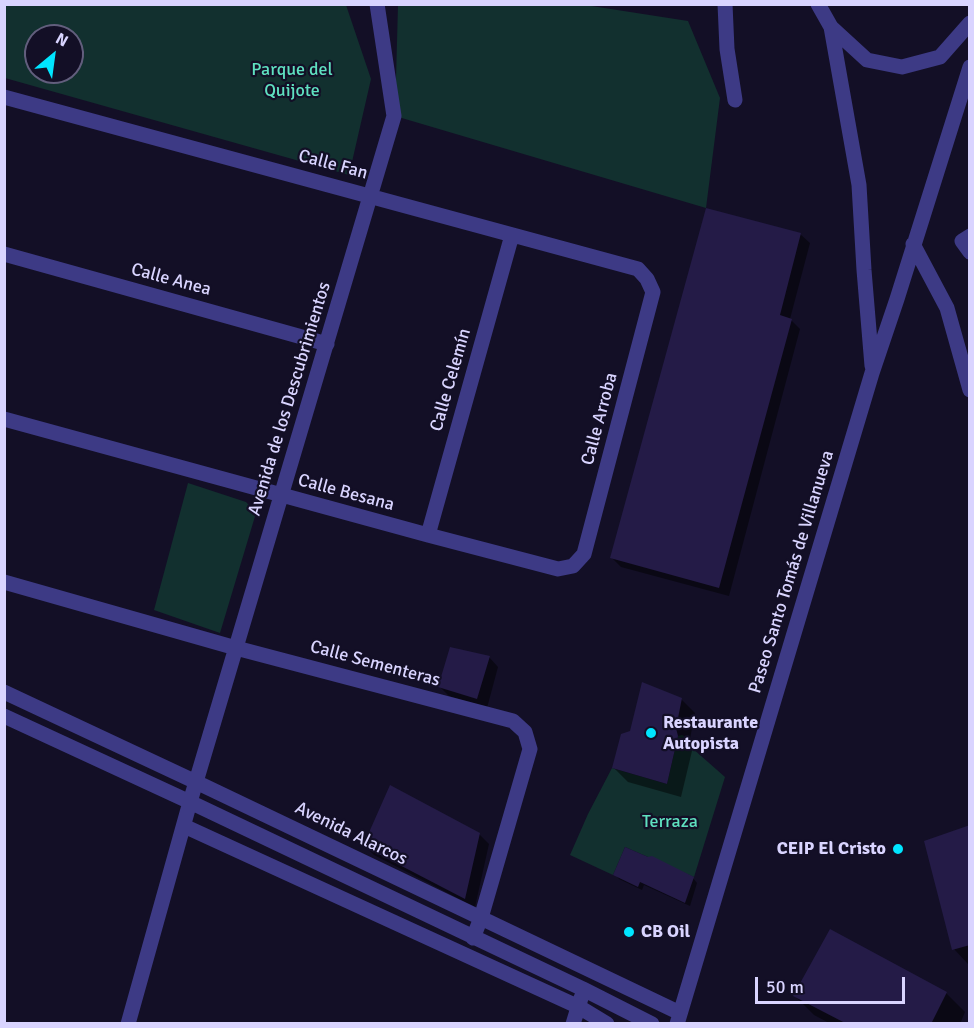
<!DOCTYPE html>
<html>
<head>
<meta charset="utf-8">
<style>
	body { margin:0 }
	#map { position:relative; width:974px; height:1028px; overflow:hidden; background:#130f26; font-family:Signika,sans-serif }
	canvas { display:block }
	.frame { position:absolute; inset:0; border:6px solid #d9d4ff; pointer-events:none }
	.north { position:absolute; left:24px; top:24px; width:60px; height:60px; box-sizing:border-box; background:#130f26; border:2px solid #625e7d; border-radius:50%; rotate:29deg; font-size:16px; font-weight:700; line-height:24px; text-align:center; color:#d9d4ff }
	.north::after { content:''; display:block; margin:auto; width:21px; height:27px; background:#00e5ff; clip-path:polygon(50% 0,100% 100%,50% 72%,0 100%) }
	.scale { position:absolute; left:755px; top:977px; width:150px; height:27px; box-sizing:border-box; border:3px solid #d9d4ff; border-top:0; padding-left:8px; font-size:18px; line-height:21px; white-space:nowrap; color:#d9d4ff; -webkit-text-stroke:4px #130f26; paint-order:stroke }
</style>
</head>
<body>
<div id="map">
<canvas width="974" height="1028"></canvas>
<div class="frame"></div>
<div class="north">N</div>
<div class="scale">50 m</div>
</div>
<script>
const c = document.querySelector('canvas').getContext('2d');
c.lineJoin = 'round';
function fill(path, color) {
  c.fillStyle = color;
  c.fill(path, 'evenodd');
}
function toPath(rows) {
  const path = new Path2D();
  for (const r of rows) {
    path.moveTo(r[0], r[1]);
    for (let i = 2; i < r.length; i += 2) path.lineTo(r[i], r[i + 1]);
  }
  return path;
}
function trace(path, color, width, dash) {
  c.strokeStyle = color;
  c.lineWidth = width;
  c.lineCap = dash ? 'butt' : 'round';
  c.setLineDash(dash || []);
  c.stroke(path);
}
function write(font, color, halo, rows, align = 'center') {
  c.font = font + ' Signika,sans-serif';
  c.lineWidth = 4.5;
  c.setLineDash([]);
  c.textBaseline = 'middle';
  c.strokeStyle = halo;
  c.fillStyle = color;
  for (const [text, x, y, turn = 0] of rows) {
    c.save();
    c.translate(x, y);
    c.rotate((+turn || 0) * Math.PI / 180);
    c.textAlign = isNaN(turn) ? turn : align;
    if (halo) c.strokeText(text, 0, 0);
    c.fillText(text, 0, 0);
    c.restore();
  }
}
const green = toPath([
	[4,5,346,5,371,79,349,175,5,78],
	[36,36,72,36,72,72,36,72],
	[398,5,585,5,688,21,720,98,706,208,395,116],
	[188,483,246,502,256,513,220,633,154,610],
	[682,735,686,737,692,748,725,777,694,877,625,847,613,875,570,855,588,814,612,768,667,784,678,736]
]);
const shadow = toPath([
	[800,234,810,243,790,319,800,329,729,596,621,567,611,557],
	[489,657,498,667,487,708,449,696,439,686],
	[681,699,695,713,689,744,692,751,681,797,628,782,614,768,631,732],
	[970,827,970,963,968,964,954,949],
	[479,834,489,844,475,907,374,855,365,846],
	[615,874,693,878,697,883,690,906,644,885,642,890,619,879],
	[946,993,965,1012,960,1024,831,1024,814,1015,795,996]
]);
const building = toPath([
	[706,208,801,233,780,315,792,319,719,588,610,558],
	[450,647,490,656,477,699,438,687],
	[642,682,682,698,676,728,678,736,667,784,612,768,621,734,630,731],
	[390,785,480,833,465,899,363,846],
	[970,825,970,945,952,950,924,841],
	[625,847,648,857,652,856,694,877,685,903,640,882,638,887,613,875],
	[830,929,947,992,931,1024,847,1024,793,996]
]);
const minor = toPath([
	[725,4,727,49,735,100],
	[818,4,831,27,867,60,902,67,940,57,970,23],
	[831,27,859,185,864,270,872,366],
	[4,97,638,269,647,279,653,292,584,554,573,566,558,569,428,535,4,419],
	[970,236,962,241,970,252],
	[913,244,947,308,970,390],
	[4,254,327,344],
	[428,535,512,235],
	[4,582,236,648,513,721,525,732,530,749,481,918,473,938],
	[4,692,196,782,680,1013],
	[4,716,190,802,583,989,652,1024],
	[184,826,579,1007,607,1024],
	[128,1024,190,802,394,116,377,4],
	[573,1024,581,998],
	[677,1024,872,373,897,299,970,67]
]);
const markers = [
	[651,733,6,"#00e5ff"],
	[898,849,6,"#00e5ff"],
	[629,932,6,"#00e5ff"]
];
const parkNames = [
	["Parque del",292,70],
	["Quijote",292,91],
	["Terraza",670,822]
];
const streetNames = [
	["Calle Fan",333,165,15],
	["Calle Anea",171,280,15],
	["Calle Celemín",451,380,-74],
	["Avenida de los Descubrimientos",290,399,-73],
	["Calle Arroba",600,419,-75],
	["Calle Besana",346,493,15],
	["Paseo Santo Tomás de Villanueva",792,572,-73],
	["Calle Sementeras",375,664,15],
	["Avenida Alarcos",351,834,26]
];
const poiNames = [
	["Restaurante",663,723],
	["Autopista",663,744],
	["CEIP El Cristo",886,849,"right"],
	["CB Oil",641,932]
];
fill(green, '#12302f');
fill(shadow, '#0007');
fill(building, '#241b47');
trace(minor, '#3d3a85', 15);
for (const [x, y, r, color] of markers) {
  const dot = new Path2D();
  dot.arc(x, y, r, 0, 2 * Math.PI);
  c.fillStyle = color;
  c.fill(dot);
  trace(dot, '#130f26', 2);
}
write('18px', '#5fe0c0', '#130f26', parkNames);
write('18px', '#d9d4ff', '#130f26', streetNames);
write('bold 18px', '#d9d4ff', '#130f26', poiNames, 'left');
</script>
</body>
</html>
